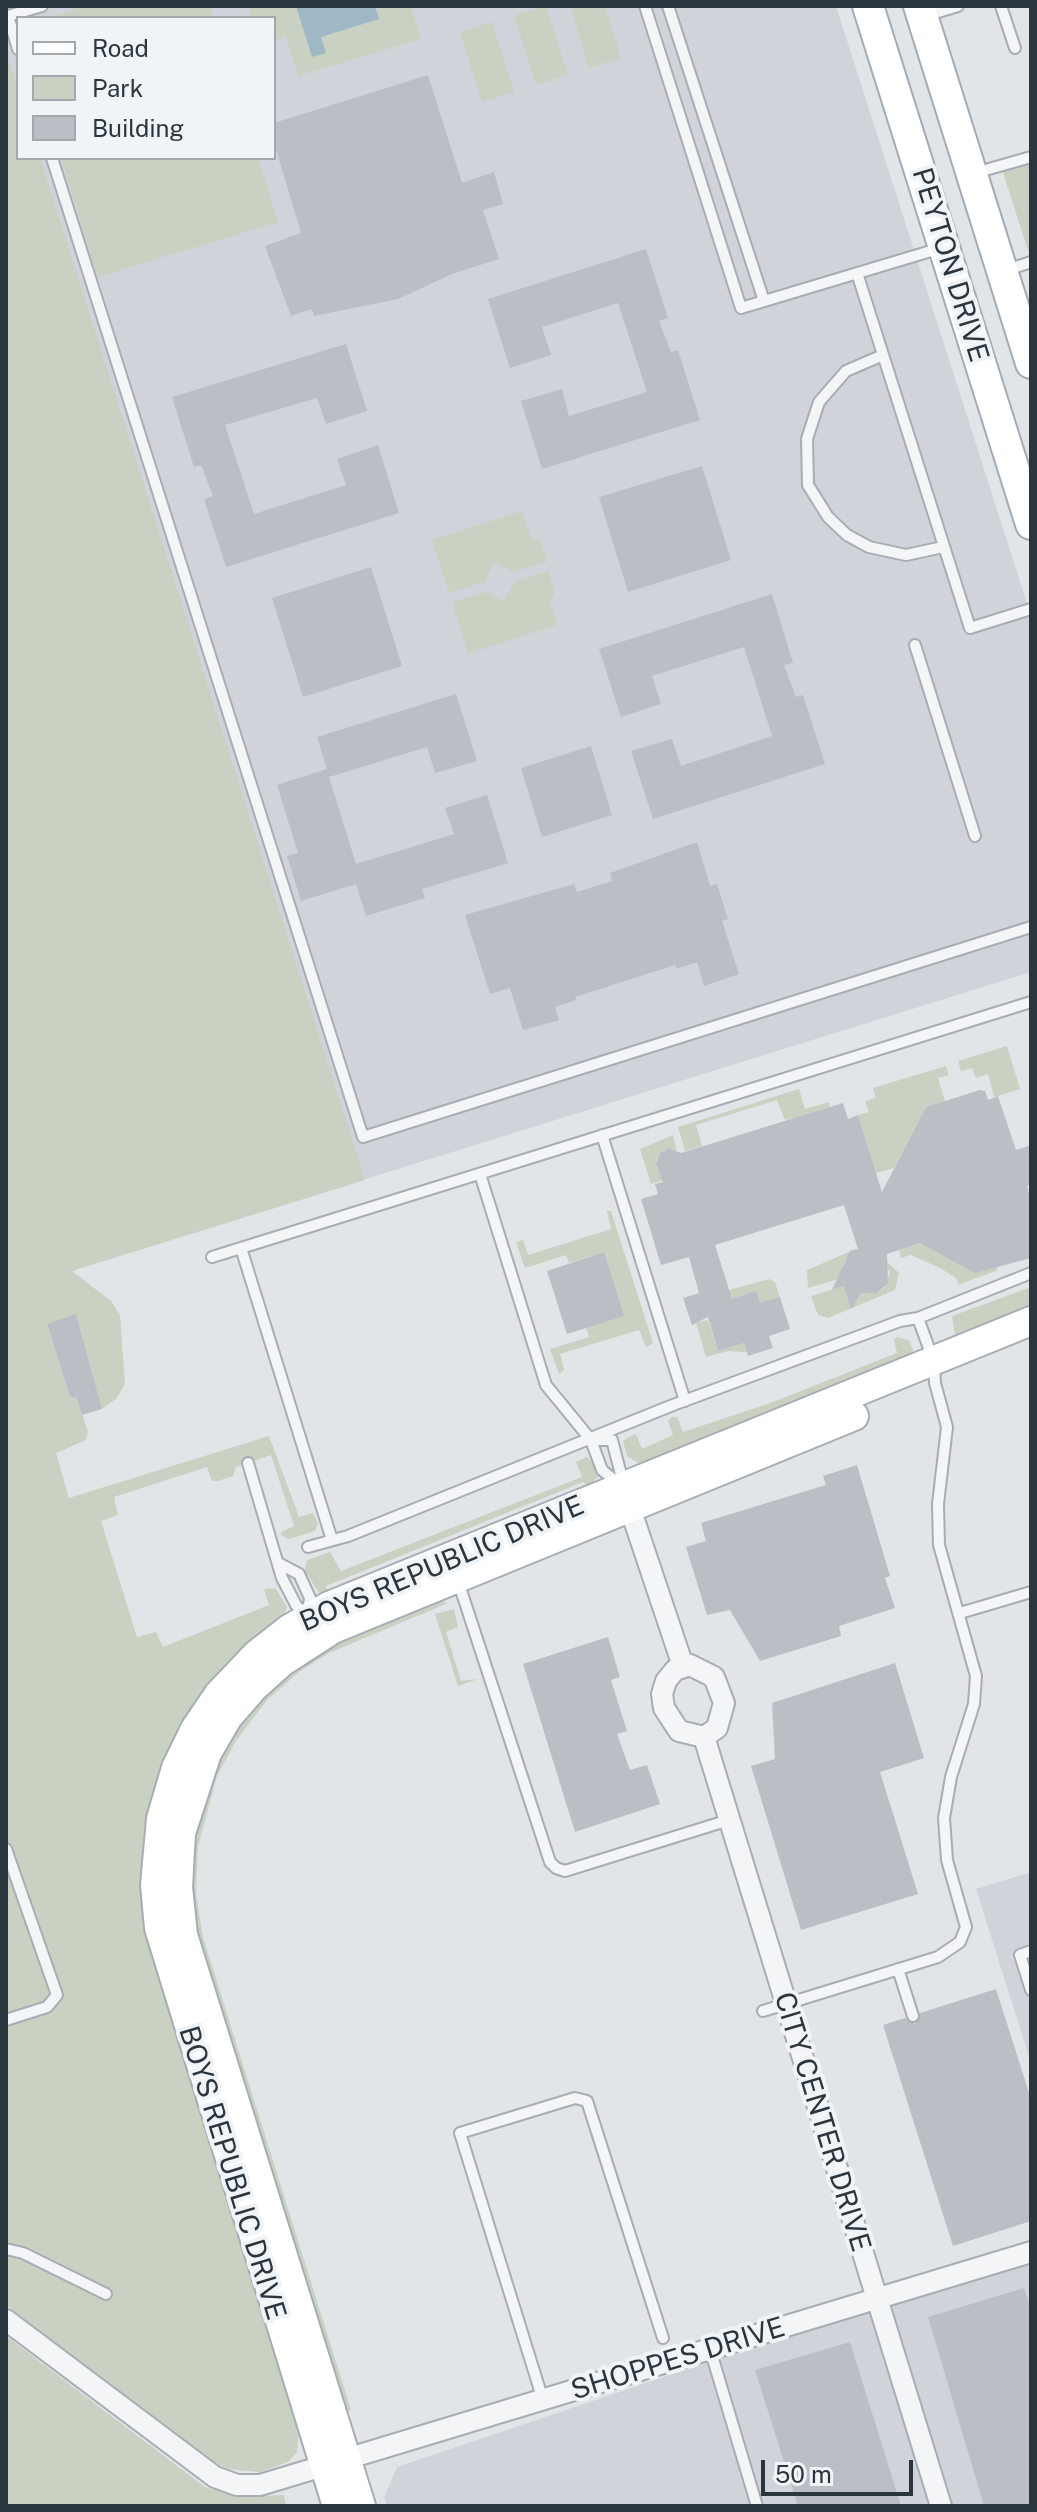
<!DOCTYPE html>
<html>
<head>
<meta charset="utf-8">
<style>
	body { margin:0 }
	#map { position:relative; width:1037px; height:2512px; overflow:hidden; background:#e1e5e8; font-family:"Public Sans",sans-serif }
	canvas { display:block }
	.frame { position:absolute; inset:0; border:8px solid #2b353e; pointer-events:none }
	.legend { position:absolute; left:16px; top:16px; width:260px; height:144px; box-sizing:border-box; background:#f1f4f6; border:2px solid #a2a8ac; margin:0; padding:10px 14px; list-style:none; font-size:24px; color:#2b353e }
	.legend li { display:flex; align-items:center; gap:16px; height:40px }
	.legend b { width:40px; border:2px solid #a2a8ac }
	.scale { position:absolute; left:761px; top:2460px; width:152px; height:36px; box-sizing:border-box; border:4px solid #2b353e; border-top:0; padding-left:10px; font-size:24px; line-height:28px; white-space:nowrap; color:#2b353e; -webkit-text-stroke:6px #f1f4f6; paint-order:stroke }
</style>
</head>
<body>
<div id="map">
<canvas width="1037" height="2512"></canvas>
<div class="frame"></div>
<ul class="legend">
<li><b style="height:10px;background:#fff"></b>Road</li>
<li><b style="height:22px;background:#c9d1c3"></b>Park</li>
<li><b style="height:22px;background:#b9bfc5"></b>Building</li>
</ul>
<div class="scale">50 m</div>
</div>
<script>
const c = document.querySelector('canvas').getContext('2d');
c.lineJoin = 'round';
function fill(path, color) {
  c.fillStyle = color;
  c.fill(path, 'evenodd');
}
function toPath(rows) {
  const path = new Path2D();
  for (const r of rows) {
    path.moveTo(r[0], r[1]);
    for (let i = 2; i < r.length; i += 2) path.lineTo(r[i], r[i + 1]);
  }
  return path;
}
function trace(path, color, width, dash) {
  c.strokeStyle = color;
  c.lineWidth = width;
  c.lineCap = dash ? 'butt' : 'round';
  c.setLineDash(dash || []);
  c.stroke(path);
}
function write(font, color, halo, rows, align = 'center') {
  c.font = font + ' "Public Sans",sans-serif';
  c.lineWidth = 8;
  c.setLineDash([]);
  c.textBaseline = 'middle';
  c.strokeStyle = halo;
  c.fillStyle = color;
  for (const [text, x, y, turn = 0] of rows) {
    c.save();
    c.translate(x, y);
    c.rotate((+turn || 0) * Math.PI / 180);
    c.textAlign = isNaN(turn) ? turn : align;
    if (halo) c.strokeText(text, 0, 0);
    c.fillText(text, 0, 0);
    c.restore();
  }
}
const built = toPath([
	[6,6,836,6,1031,616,1031,972,6,1291],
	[18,18,274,18,274,158,18,158],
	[1031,1872,1031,2063,976,1889],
	[1031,2253,1031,2506,387,2506,384,2498,397,2467]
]);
const green = toPath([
	[84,6,210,6,214,18,49,18],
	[248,6,411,6,421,39,298,76,286,36,274,40,274,18,252,18],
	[546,6,568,75,536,85,514,15],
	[570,6,605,6,621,58,589,68],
	[492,22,514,92,482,102,460,32],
	[6,52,18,89,18,158,40,158,365,1180,72,1271,111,1301,120,1315,125,1384,117,1398,102,1409,77,1319,48,1328,70,1397,77,1398,88,1432,86,1440,56,1453,69,1498,269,1436,299,1517,313,1513,318,1524,315,1531,289,1539,281,1535,281,1532,294,1526,271,1455,236,1467,233,1476,218,1481,212,1481,207,1467,114,1497,118,1515,101,1521,137,1637,156,1632,163,1647,269,1605,264,1590,267,1588,276,1589,287,1607,284,1616,221,1671,180,1725,158,1780,148,1814,142,1862,144,1920,150,1950,299,2429,297,2452,288,2462,260,2472,228,2469,208,2459,6,2305],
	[1031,150,1031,260,999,160],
	[61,158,258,158,278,222,98,277],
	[522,511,530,536,540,541,547,562,513,572,494,563,484,582,449,593,432,540],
	[548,571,555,592,550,602,557,625,468,654,452,602,486,592,504,601,515,582],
	[1007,1046,1020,1089,994,1097,988,1074,976,1078,972,1068,961,1071,958,1061],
	[946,1066,949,1075,938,1078,945,1101,926,1107,894,1168,876,1173,858,1115,869,1112,865,1101,876,1098,873,1088],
	[799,1089,805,1109,829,1102,830,1107,796,1125,793,1118,785,1120,777,1100,696,1125,702,1146,685,1151,678,1127],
	[673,1135,677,1151,664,1150,656,1160,659,1170,668,1179,651,1184,640,1149],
	[607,1211,611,1211,653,1343,646,1347,639,1330,560,1354,564,1370,559,1374,550,1349,589,1337,586,1328,604,1252,569,1263,566,1255,525,1268,516,1242,523,1240,528,1255,611,1229],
	[920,1243,996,1266,998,1270,958,1285,956,1278,940,1268,911,1255,901,1258,899,1250],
	[856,1249,858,1261,847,1257,843,1265,853,1275,808,1288,807,1270],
	[878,1254,899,1273,895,1290,828,1318,818,1315,811,1296,844,1286,858,1297,862,1291,877,1293,884,1288,890,1272],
	[769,1279,775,1282,782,1304,762,1311,732,1299,729,1290],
	[1031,1287,1031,1307,955,1335,952,1316],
	[708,1320,718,1351,744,1343,747,1352,728,1351,706,1357,696,1323],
	[897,1337,909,1340,913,1350,908,1358,640,1464,627,1456,623,1441,629,1437,636,1434,642,1449,673,1435,668,1421,672,1417,677,1417,683,1432,773,1402,897,1353,894,1340],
	[587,1457,594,1464,598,1477,589,1486,583,1482,383,1563,326,1586,328,1592,319,1593,305,1571,307,1560,330,1552,341,1571,582,1477,576,1462],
	[441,1601,448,1603,329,1653,299,1672,267,1700,236,1741,217,1776,198,1847,196,1893,203,1937,351,2410,345,2412,197,1935,191,1889,192,1852,214,1771,237,1731,269,1692,333,1645],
	[454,1609,458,1627,446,1632,461,1681,478,1679,458,1686,435,1614],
	[6,2336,205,2487,240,2497,284,2495,286,2506,6,2506]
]);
const water = toPath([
	[296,6,375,6,379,19,321,37,326,53,312,57]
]);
const building = toPath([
	[428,75,462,183,494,172,503,204,483,210,499,259,452,274,398,299,314,316,312,309,291,316,265,246,301,233,274,143,274,123],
	[646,249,668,318,659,321,671,352,678,350,700,420,542,469,521,401,562,389,569,416,647,392,618,303,542,327,551,355,510,368,488,299],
	[346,344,367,411,326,424,317,398,225,425,254,514,346,485,337,459,378,445,399,513,226,567,204,499,213,496,201,465,194,467,172,397],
	[702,466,731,560,628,592,599,497],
	[371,567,402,666,303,697,272,598],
	[772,594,793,663,784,665,796,697,803,695,825,764,653,819,631,751,672,739,681,766,772,736,744,647,652,676,661,704,621,717,599,649],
	[456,694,477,761,435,773,427,747,329,777,356,864,454,834,445,808,487,795,508,863,422,889,425,898,366,916,356,884,301,901,287,856,298,853,277,785,327,769,317,737],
	[591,746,612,815,542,837,521,768],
	[697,842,710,886,717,884,728,919,722,921,739,974,704,986,697,962,676,969,675,965,575,997,576,1000,555,1007,559,1020,523,1030,510,988,490,994,465,915,574,884,577,892,612,881,610,873],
	[980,1090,985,1091,988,1100,998,1096,1016,1150,1031,1145,1031,1185,1027,1186,1031,1200,1031,1258,975,1273,920,1243,887,1254,888,1283,877,1293,861,1293,851,1309,844,1286,832,1290,850,1251,858,1249,844,1205,715,1245,732,1299,756,1291,760,1303,780,1297,790,1329,769,1336,773,1348,748,1356,744,1343,718,1351,708,1317,692,1325,683,1298,699,1293,689,1257,661,1265,641,1199,658,1194,655,1184,663,1182,656,1163,661,1152,669,1149,681,1153,843,1103,848,1119,858,1115,882,1192,926,1107],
	[604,1252,624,1316,567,1334,547,1271],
	[76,1314,102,1409,82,1415,77,1398,70,1397,47,1324],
	[857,1465,890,1576,885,1578,895,1608,839,1626,841,1636,760,1661,730,1610,707,1615,686,1547,706,1541,701,1523,826,1485,823,1476],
	[608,1637,620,1677,611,1680,627,1731,617,1734,630,1770,647,1765,660,1804,575,1832,523,1664],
	[895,1663,924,1758,880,1772,918,1894,801,1930,751,1766,775,1759,772,1703],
	[996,1989,1031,2099,1031,2221,953,2246,883,2025,905,2018,915,2024,920,2013],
	[1024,2288,1031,2310,1031,2506,984,2506,928,2317],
	[850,2342,901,2506,798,2506,755,2370]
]);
const lane = toPath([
	[645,6,741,308,941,248],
	[668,6,764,301],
	[1001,6,1015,48],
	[925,16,958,6],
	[18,49,8,16,42,6],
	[52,158,363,1137,1031,927],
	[975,173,1031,157],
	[1004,271,1031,262],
	[857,273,970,628,1031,609],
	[883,355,846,371,819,402,807,439,808,485,828,517,847,535,869,547,906,555,943,547],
	[915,645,975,836],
	[602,1135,685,1401],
	[480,1174,546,1385,591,1440,602,1470,619,1484],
	[241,1248,332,1540],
	[212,1257,1031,1002],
	[918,1318,1031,1273],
	[600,1440,612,1440,624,1486],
	[248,1463,282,1578,296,1605,306,1616],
	[308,1547,348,1536,673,1405,900,1321,918,1318,934,1362,935,1383,947,1427,938,1504,939,1545,976,1676,974,1704,951,1777,944,1818,947,1860,966,1927,960,1942,938,1957,763,2011],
	[280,1564,299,1574,310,1598,308,1612],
	[458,1581,550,1862,556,1868,565,1871,729,1820],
	[960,1613,1031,1592],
	[6,1849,57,1995,47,2007,6,2020],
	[1031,1951,1020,1955,1031,1990],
	[898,1969,913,2016],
	[6,2249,23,2253,106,2294],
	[710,2349,757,2506],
	[543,2400,460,2133,575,2098,587,2101,663,2338]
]);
const street = toPath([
	[626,1496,683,1666],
	[690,1665,714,1677,724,1703,717,1728,704,1737,679,1731,664,1708,662,1694,666,1681,675,1670,690,1665],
	[704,1737,941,2506],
	[6,2320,215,2477,237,2485,260,2485,1031,2252]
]);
const secondary = toPath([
	[337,2506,159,1928,155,1885,161,1819,176,1768,195,1729,218,1695,257,1654,289,1629,329,1606,1031,1321],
	[361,2506,183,1935,178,1887,181,1833,207,1753,228,1717,254,1687,282,1662,333,1629,854,1416]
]);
const primary = toPath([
	[868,6,1031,524],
	[919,6,1031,363]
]);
const streetNames = [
	["PEYTON DRIVE",950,265,73],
	["BOYS REPUBLIC DRIVE",442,1564,-23],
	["CITY CENTER DRIVE",822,2122,73],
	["BOYS REPUBLIC DRIVE",232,2173,73],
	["SHOPPES DRIVE",678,2359,-17]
];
fill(built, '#d0d4da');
fill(green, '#c9d1c3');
fill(water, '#a0b7c5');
fill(building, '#b9bfc5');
trace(lane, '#a7adb2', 14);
trace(street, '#a7adb2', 24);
trace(secondary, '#a7adb2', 32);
trace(primary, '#a2abb3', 34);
trace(lane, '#f4f5f7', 10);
trace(street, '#f4f5f7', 20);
trace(secondary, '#fff', 28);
trace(primary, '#fff', 30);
write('28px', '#2b353e', '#f1f4f6', streetNames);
</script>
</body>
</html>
